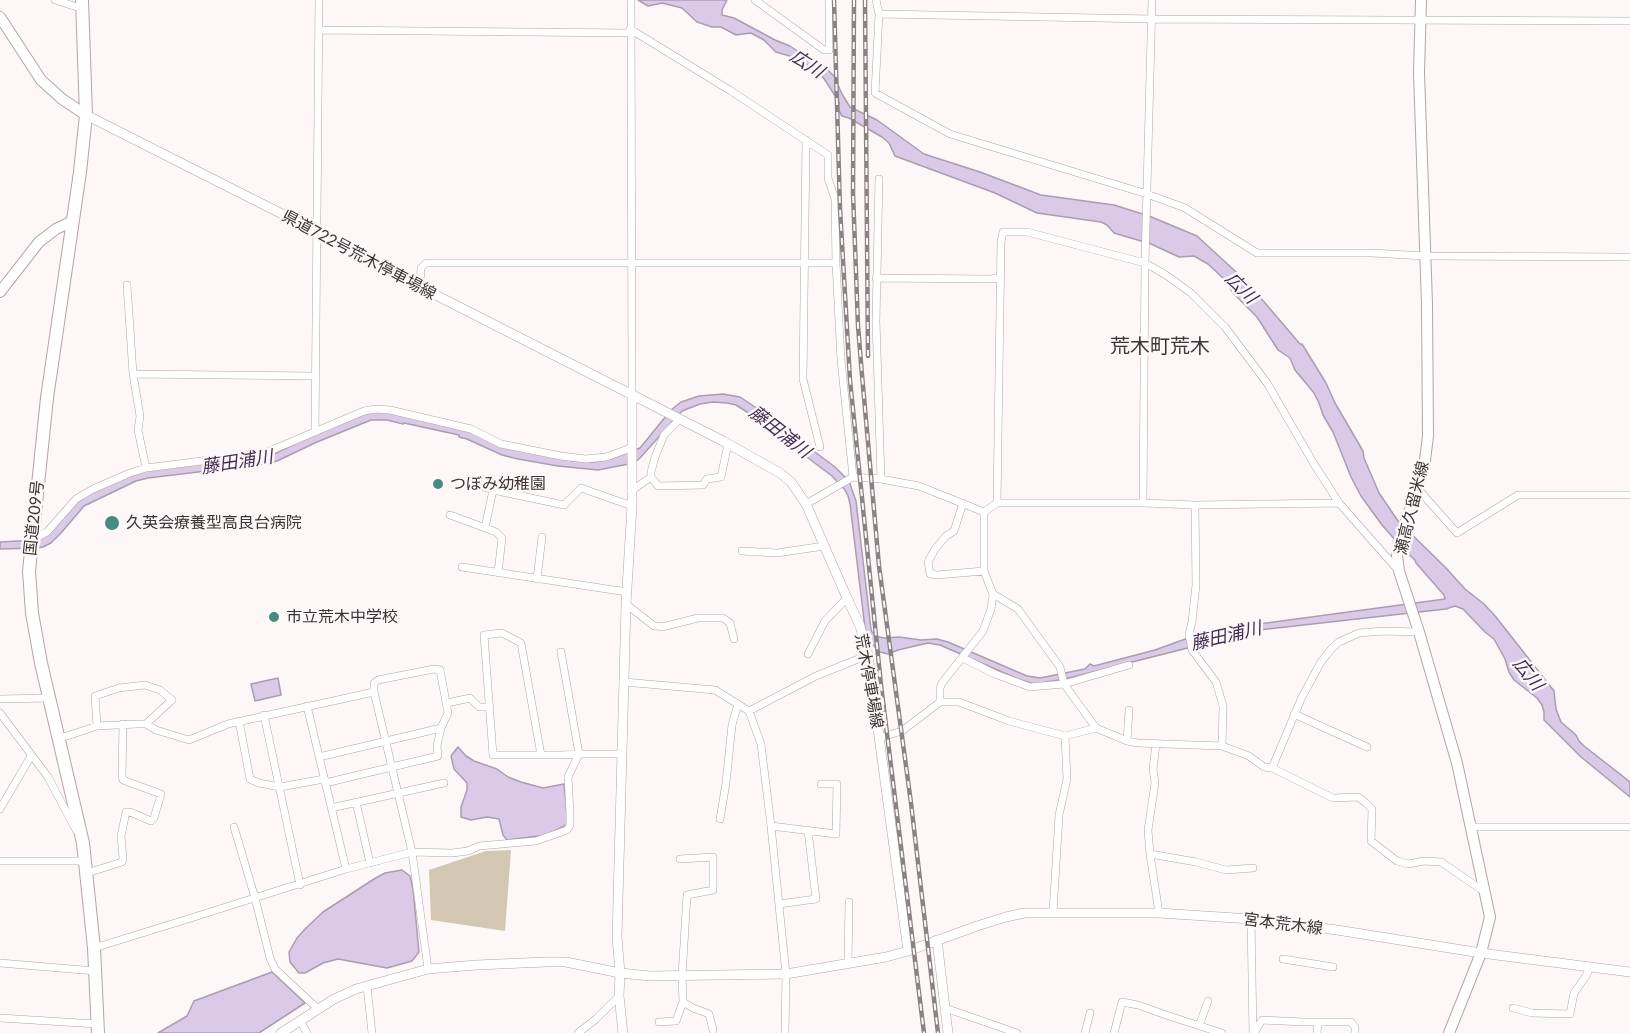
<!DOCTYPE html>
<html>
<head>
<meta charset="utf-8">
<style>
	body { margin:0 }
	canvas { display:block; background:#fef7f7 }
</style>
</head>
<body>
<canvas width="1630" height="1033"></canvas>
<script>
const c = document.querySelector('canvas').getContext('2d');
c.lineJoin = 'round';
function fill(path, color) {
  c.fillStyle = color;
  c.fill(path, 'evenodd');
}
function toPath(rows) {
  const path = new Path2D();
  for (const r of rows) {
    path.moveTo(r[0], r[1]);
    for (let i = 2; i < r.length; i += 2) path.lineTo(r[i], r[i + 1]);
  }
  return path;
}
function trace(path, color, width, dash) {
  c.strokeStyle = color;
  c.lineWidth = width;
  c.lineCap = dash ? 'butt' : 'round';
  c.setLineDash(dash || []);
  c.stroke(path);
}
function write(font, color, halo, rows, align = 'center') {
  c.font = font + ' Lato,"Noto Sans JP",sans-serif';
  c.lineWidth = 5;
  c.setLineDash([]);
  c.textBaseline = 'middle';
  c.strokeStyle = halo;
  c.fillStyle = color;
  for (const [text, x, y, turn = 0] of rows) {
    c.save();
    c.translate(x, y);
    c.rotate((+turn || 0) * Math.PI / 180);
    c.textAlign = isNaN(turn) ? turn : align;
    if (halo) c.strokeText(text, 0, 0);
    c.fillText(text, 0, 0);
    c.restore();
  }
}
const green = toPath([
	[511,850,505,931,431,920,429,870,486,851]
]);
const water = toPath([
	[638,0,727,0,722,10,722,15,734,18,775,40,790,46,806,57,819,62,834,76,842,94,850,107,877,120,924,154,980,172,1041,195,1114,205,1149,216,1197,236,1248,283,1300,344,1302,344,1326,383,1335,403,1363,451,1364,458,1379,493,1398,521,1446,568,1465,589,1484,604,1496,617,1554,691,1556,709,1561,722,1576,735,1579,741,1584,746,1630,782,1630,797,1581,757,1544,720,1544,712,1542,705,1537,698,1514,680,1509,672,1505,659,1494,639,1485,632,1463,609,1455,606,1446,609,1259,630,1065,679,1034,684,1018,679,940,645,928,643,898,650,888,654,880,652,870,642,865,628,850,504,848,496,845,490,832,476,747,412,736,405,727,403,713,402,700,404,682,411,640,458,634,463,598,470,558,466,518,459,502,455,467,439,459,437,459,435,404,423,403,424,387,420,371,420,317,442,277,461,265,464,148,478,136,481,84,506,61,533,51,543,43,547,37,548,0,549,0,542,37,540,48,535,72,506,94,491,120,480,147,470,270,456,313,435,365,414,374,412,389,412,471,432,484,438,573,461,594,462,610,459,640,448,671,410,681,402,699,396,723,394,740,397,755,407,835,467,849,481,856,501,871,629,872,632,879,637,885,638,899,637,921,640,937,639,948,642,1027,676,1040,678,1085,669,1090,664,1094,666,1155,650,1191,637,1259,624,1445,599,1444,595,1416,563,1415,560,1403,549,1382,525,1361,496,1351,477,1333,432,1323,415,1319,403,1314,393,1295,370,1290,358,1278,350,1257,317,1233,293,1225,280,1208,264,1194,256,1179,257,1151,244,1114,233,1107,225,1101,222,1037,213,995,193,895,156,889,143,882,137,849,118,842,116,839,111,839,102,823,77,814,74,806,64,793,57,776,52,764,40,751,33,736,35,721,27,712,27,697,22,682,8,662,3,648,6,638,0],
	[278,678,281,695,255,701,251,684,278,678],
	[458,747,466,756,474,761,497,769,508,777,521,782,543,788,564,784,568,824,547,835,507,840,503,835,499,819,487,817,471,820,461,817,461,807,467,790,467,783,454,769,451,756,458,747],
	[402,870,410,876,413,889,419,952,412,961,387,968,338,959,323,963,305,973,299,973,290,962,289,952,297,938,306,928,323,912,374,879,385,873,402,870],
	[272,972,305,1003,259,1033,158,1033,187,1016,194,1001,272,972]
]);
const street = toPath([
	[55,0,83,9],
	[631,0,632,395],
	[755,0,824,50,829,50,829,0],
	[876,0,879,14,875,93,950,134,1147,194,1185,208,1257,253,1372,253,1425,256,1630,257],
	[879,14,1153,19,1630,21],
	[630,29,731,91,828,155,828,178,835,199,836,263,841,360,853,477],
	[319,30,630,33],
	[806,140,803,379,820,447],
	[879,179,876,321,881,479],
	[876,278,988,279,1000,278],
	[127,285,133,374,140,416,138,430,146,468],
	[420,287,421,268,426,263,836,263],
	[133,374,315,376],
	[679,420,664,435,655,457,651,472,651,477,658,486,703,485,707,479,721,477,728,444],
	[315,431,319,0],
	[469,482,493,490,564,505,581,488,632,506],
	[1418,489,1457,533,1518,495,1630,495],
	[631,491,651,477],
	[963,503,954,531,946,536,935,549,928,562,930,574,937,575,984,571],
	[997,503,1001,242,1003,232,1027,232,1145,263,1166,275,1191,293,1225,327,1267,383,1314,464,1339,503,1398,570],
	[1143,503,1145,263,1152,0],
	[806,504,853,477,881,479,919,486,984,512],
	[1195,505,1196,585,1192,622,1189,634,1192,650,1216,682,1223,706,1222,746],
	[984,512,997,503,1143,503,1195,505,1339,503],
	[450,515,496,532,502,538,498,573],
	[485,528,493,490],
	[32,535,39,536,47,532,76,499,93,489,130,473,146,468,265,453,364,411,376,409,390,410,471,429,501,444,561,456,586,459,606,457,631,448],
	[742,551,777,553,824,546],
	[462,567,627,592],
	[537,579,542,537],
	[993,594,1018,609,1060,667,1064,684,1096,728,1127,741,1138,743,1222,746,1249,756,1264,767,1272,768,1333,798,1358,797,1366,803,1372,809,1371,841,1397,861,1408,864,1424,861,1441,862,1485,892],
	[626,604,654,626,657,626,662,627,698,618,723,618,730,623,734,639],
	[808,654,825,621,847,598],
	[963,658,995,674,1030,687,1064,684,1129,665],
	[624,682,715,690,749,711,761,744,771,826,786,974,785,1033],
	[0,699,48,698],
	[940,702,940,688,942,683,983,631,991,609,993,594,984,571,984,512],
	[447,703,470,698,479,707,490,707],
	[307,706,346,869],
	[749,711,816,676,868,655],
	[0,713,48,777,76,830],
	[1294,714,1367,747],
	[264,715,300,885],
	[239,721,250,779,259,783,280,787,324,779],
	[97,726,95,696,119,688,145,685,160,690,172,700,146,724],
	[879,738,902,731,940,702,959,702,1009,721,1065,736,1096,728],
	[58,739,97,726,137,724,146,724,156,730,189,740,228,724,374,692,412,852,428,969],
	[1127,741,1129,710],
	[1156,744,1153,769,1155,783,1148,830,1150,854,1159,913],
	[541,755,521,643,502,633,484,635,493,755,561,755,579,754,621,754],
	[319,757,441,728],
	[1272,768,1302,697,1321,662,1332,648,1339,642,1359,633,1383,631,1419,632],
	[325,783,438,756,437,746,441,728,448,713,440,670,434,669,378,680,374,683,374,692],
	[356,802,370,863],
	[331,808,444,783],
	[0,809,31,756],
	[720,819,726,783,732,725,738,704],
	[771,826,836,834,837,784,821,784],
	[234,827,255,898,270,958,275,969,318,1009],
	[1472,827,1630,827],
	[1150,854,1196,862,1226,870,1253,868],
	[680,859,713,857,713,890,687,895,682,976,683,1002,693,1008,709,1014,713,1030],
	[0,861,85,861],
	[87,873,122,862,123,858,121,836,126,812,130,812,151,821,154,818,161,794,123,780,122,776,123,724],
	[779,904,816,899,808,830],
	[1053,913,1059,815,1067,779,1065,736],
	[1251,919,1253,1033],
	[94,948,191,918,346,869,412,852,452,853,468,851,479,846,536,841,567,830,570,825,570,814,568,777,579,754,561,652],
	[1283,959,1333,967],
	[0,963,95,971],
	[848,963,849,902],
	[367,986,372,1033],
	[945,1008,1017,1033],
	[1513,1008,1532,1013,1570,1014,1574,993,1586,976,1590,967],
	[0,1018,97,1024],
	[300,1020,307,1033],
	[659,1022,676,1021,683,1002],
	[1199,1026,1208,1001],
	[578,1033,596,1019,619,996],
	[1085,1033,1090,1013],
	[1114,1033,1122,1002,1138,1005,1169,1016,1222,1033],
	[1254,1033,1262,1020,1303,1022,1351,1022,1355,1027,1355,1033],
	[1317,1033,1318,1022]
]);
const secondary = toPath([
	[86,115,290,218,420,287,723,441,780,473,791,482,806,504,847,598,860,626,868,655,908,951],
	[937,940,948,1033],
	[281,1033,334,999,356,989,428,969,476,965,546,962,566,962,620,973,650,976,786,974,886,957,908,951,977,926,1006,917,1024,913,1159,913,1251,919,1337,930,1481,953,1630,972],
	[623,1033,619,996,620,973,617,937,626,604,632,506,632,395]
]);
const primary = toPath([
	[1421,0,1419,73,1427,304,1428,436,1425,460,1414,499,1403,529,1397,556,1399,571,1419,632,1457,763,1490,917,1481,953,1449,1033],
	[0,17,41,80,62,99,86,115],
	[0,292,39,242,56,229,73,221]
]);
const highway = toPath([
	[82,0,86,115,80,172,47,398,29,571,32,613,41,663,83,843,94,948,98,1033]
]);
const rail = toPath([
	[834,0,840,209,850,380,881,685,924,1033],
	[854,0,853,193,858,326,862,375,879,566,911,803,938,1033],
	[865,0,868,356]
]);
const markers = [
	[438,484,6,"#468b7f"],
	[112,523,8,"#468b7f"],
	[274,617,6,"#468b7f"]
];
const streetNames = [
	["県道722号荒木停車場線",359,255,28],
	["瀬高久留米線",1412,508,-76],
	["国道209号",34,518,-84],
	["荒木停車場線",869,681,80],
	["宮本荒木線",1283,924,7]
];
const poiNames = [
	["つぼみ幼稚園",450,484],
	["久英会療養型高良台病院",126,523],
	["市立荒木中学校",286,617]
];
const waterNames = [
	["広川",807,64,33],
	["広川",1241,288,45],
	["藤田浦川",780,432,38],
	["藤田浦川",237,462,-9],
	["藤田浦川",1226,636,-13],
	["広川",1528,674,51]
];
const quarterNames = [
	["荒木町荒木",1160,347]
];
fill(green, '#d3c7b2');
fill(water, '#dacae7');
trace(water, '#aa9db1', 1.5);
trace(street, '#b5a4a4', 8);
trace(secondary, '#b5a4a4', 10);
trace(primary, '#b5a4a4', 12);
trace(highway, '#b5a4a4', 14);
trace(street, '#fff', 7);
trace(secondary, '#fff', 9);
trace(primary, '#fff', 10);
trace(highway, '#fff', 12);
trace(rail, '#8a8383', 4.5);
trace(rail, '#fef7f7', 2, [7]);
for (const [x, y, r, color] of markers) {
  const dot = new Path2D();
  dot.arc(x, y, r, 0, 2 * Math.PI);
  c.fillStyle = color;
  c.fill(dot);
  trace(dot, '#fef7f7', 2);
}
write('16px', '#3b3434', '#fef7f7', streetNames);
write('16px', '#3b3434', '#fef7f7', poiNames, 'left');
write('italic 18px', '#432c54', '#fef7f7', waterNames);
write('20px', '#3b3434', '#fef7f7', quarterNames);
</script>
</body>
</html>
